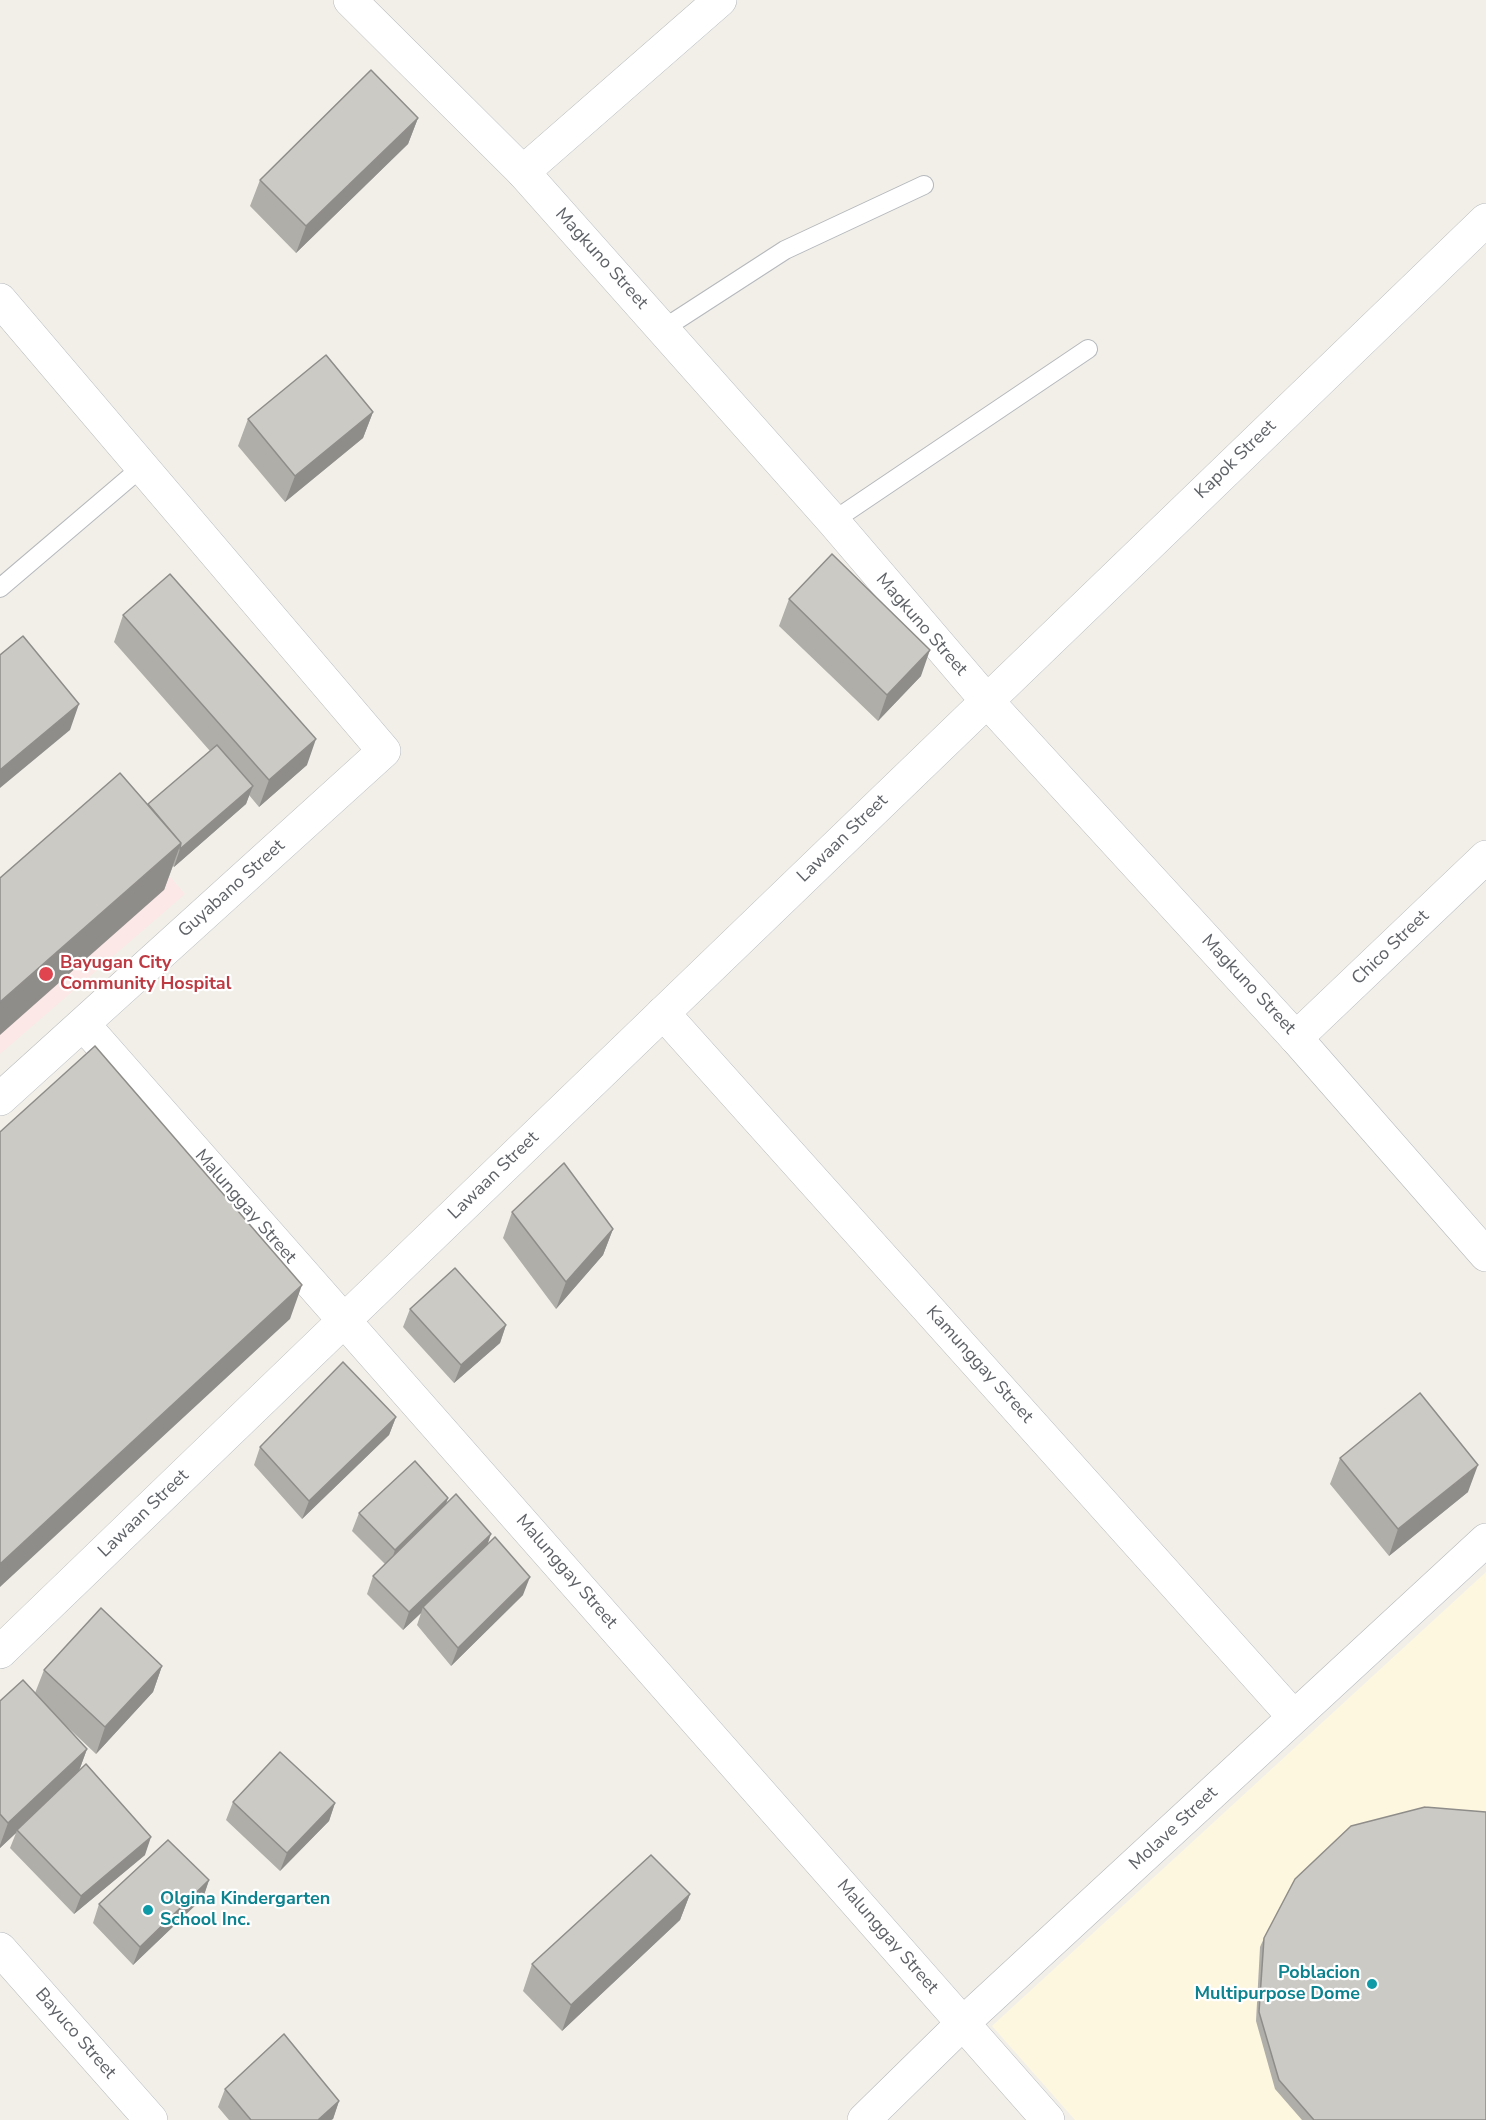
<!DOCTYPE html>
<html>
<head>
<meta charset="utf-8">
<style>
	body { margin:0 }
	canvas { display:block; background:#f1efe8 }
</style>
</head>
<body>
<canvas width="1486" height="2120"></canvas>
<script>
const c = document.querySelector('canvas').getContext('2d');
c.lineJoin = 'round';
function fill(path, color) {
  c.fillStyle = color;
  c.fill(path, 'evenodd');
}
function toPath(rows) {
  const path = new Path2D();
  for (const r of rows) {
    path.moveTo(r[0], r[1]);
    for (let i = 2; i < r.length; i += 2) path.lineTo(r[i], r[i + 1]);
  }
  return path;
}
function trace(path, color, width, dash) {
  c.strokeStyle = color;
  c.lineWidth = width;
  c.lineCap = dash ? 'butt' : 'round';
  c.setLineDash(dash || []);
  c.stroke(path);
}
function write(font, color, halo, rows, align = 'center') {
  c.font = font + ' "Nunito Sans",sans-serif';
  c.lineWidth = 4.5;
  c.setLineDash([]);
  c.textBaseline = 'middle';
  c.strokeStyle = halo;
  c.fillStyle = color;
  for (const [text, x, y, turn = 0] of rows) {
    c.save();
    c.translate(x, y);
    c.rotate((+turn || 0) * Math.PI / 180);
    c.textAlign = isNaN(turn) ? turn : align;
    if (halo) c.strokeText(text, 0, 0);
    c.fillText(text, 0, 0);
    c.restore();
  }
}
const commercial = toPath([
	[1486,1572,1486,2120,1075,2120,992,2026]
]);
const medical = toPath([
	[100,797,185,894,0,1054,0,884]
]);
const service = toPath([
	[663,329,785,250,924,185],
	[833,521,1088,349],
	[0,588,142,467]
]);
const minor = toPath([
	[523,172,720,0],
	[0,300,384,751,0,1099],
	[987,701,1486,220],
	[663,1013,1294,1717],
	[83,1024,1048,2120],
	[1296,1038,1486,857],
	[0,1949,151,2120],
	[864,2120,963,2023,1486,1540]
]);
const tertiary = toPath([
	[350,0,523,172,833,521,987,701,1296,1038,1486,1255],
	[0,1652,987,701]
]);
const wall = toPath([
	[418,118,408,144,296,253,250,206,260,180],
	[373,412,363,438,285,502,238,446,248,419],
	[789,599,921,676,878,721,779,626],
	[123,615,307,765,259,807,249,795,246,804,174,867,173,866,164,890,148,804,210,751,114,642],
	[512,1212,613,1229,603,1255,556,1309,503,1238],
	[410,1309,506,1325,500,1343,454,1383,403,1327],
	[396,1417,389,1435,302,1519,254,1465,260,1447],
	[1340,1458,1468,1492,1389,1556,1330,1484],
	[446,1504,488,1544,523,1595,451,1666,417,1625,421,1613,403,1630,367,1594,373,1576,385,1564,352,1531,359,1513],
	[162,1666,153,1692,96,1754,61,1721,87,1749,79,1771,145,1855,74,1914,10,1848,16,1833,0,1848,0,1701,35,1693,44,1670],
	[233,1802,335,1803,329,1821,280,1871,226,1820],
	[209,1880,203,1898,133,1965,93,1923,99,1904],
	[690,1894,680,1920,562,2031,523,1991,532,1964],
	[1264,1938,1486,2120,1302,2120,1275,2089,1256,2021,1260,1947],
	[225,2089,339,2101,333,2119,331,2120,229,2120,218,2107]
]);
const shadedWall = toPath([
	[418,118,408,144,296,253,306,226],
	[373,412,363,438,285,502,295,476],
	[930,650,921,676,878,721,887,695],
	[79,704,70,730,0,788,0,770],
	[316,739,307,765,259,807,269,780],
	[253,786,246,804,174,867,180,849],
	[181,843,164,890,0,1035,0,1002],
	[613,1229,603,1255,556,1309,566,1282],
	[302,1285,290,1319,0,1587,0,1564],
	[506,1325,500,1343,454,1383,461,1365],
	[396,1417,389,1435,302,1519,309,1501],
	[1478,1465,1468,1492,1389,1556,1398,1529],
	[448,1498,442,1516,389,1568,395,1550],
	[491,1534,485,1552,423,1607,421,1613,403,1630,409,1612],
	[530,1577,523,1595,451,1666,458,1648],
	[162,1666,153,1692,96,1754,105,1727],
	[87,1749,77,1776,17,1830,16,1833,0,1848,0,1845,8,1823],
	[335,1803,329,1821,280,1871,287,1853],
	[151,1837,145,1855,74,1914,81,1896],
	[209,1880,203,1898,133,1965,140,1947],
	[690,1894,680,1920,562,2031,571,2005],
	[339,2101,333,2119,331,2120,318,2120]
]);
const building = toPath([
	[371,70,418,118,306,226,260,180,371,70],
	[326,355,373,412,295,476,248,419,326,355],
	[832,554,930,650,887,695,789,599,832,554],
	[170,574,316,739,269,780,123,615,170,574],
	[23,636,79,704,0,770,0,655,23,636],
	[217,745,253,786,180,849,180,848,181,843,148,804,217,745],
	[120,773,181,843,0,1002,0,878,120,773],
	[95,1046,302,1285,0,1564,0,1132,95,1046],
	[564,1163,613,1229,566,1282,512,1212,564,1163],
	[455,1268,506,1325,461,1365,410,1309,455,1268],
	[343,1362,396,1417,309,1501,260,1447,343,1362],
	[1420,1393,1478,1465,1398,1529,1340,1458,1420,1393],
	[415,1461,448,1498,395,1550,359,1513,415,1461],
	[456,1494,491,1534,409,1612,373,1576,456,1494],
	[495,1537,530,1577,458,1648,423,1607,495,1537],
	[101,1608,162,1666,105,1727,44,1670,101,1608],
	[23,1680,87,1749,8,1823,0,1814,0,1701,23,1680],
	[280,1752,335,1803,287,1853,233,1802,280,1752],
	[86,1764,151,1837,81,1896,17,1830,86,1764],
	[1425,1807,1486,1812,1486,2120,1314,2120,1279,2080,1259,2012,1264,1938,1295,1879,1351,1826,1425,1807],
	[168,1840,209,1880,140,1947,99,1904,168,1840],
	[651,1855,690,1894,571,2005,532,1964,651,1855],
	[284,2034,339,2101,318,2120,251,2120,225,2089,284,2034]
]);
const markers = [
	[46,974,8,"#e0444e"],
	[148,1910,6,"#0f9aa8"],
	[1372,1984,6,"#0f9aa8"]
];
const streetNames = [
	["Magkuno Street",601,259,48],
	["Kapok Street",1236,460,-44],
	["Magkuno Street",921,625,49],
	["Lawaan Street",843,839,-44],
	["Guyabano Street",232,889,-42],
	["Chico Street",1391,948,-44],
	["Magkuno Street",1248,985,47],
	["Lawaan Street",494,1176,-44],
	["Malunggay Street",245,1207,49],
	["Kamunggay Street",979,1365,48],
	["Lawaan Street",144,1514,-44],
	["Malunggay Street",566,1572,49],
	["Molave Street",1174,1829,-43],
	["Malunggay Street",887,1937,49],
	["Bayuco Street",75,2034,49]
];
const healthNames = [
	["Bayugan City",60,964],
	["Community Hospital",60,985]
];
const cultureNames = [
	["Olgina Kindergarten",160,1900],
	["School Inc.",160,1921],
	["Poblacion",1360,1974,"right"],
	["Multipurpose Dome",1360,1995,"right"]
];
fill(commercial, '#fef7e0');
fill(medical, '#fce8e6');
trace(service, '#b5b8bc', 20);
trace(minor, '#b5b8bc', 34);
trace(tertiary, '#b5b8bc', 34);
trace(service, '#fff', 18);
trace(minor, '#fff', 33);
trace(tertiary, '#fff', 33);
fill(wall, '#afaea9');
fill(shadedWall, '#8f8d8a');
fill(building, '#cccac5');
trace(building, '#8f8d8a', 1.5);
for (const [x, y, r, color] of markers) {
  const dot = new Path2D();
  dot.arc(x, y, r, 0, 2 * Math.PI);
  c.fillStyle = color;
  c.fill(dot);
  trace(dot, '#fff', 2);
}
write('18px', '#5f6368', '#fff', streetNames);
write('bold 18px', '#be3a42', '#fff', healthNames, 'left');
write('bold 18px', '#0d838f', '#fff', cultureNames, 'left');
</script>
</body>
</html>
